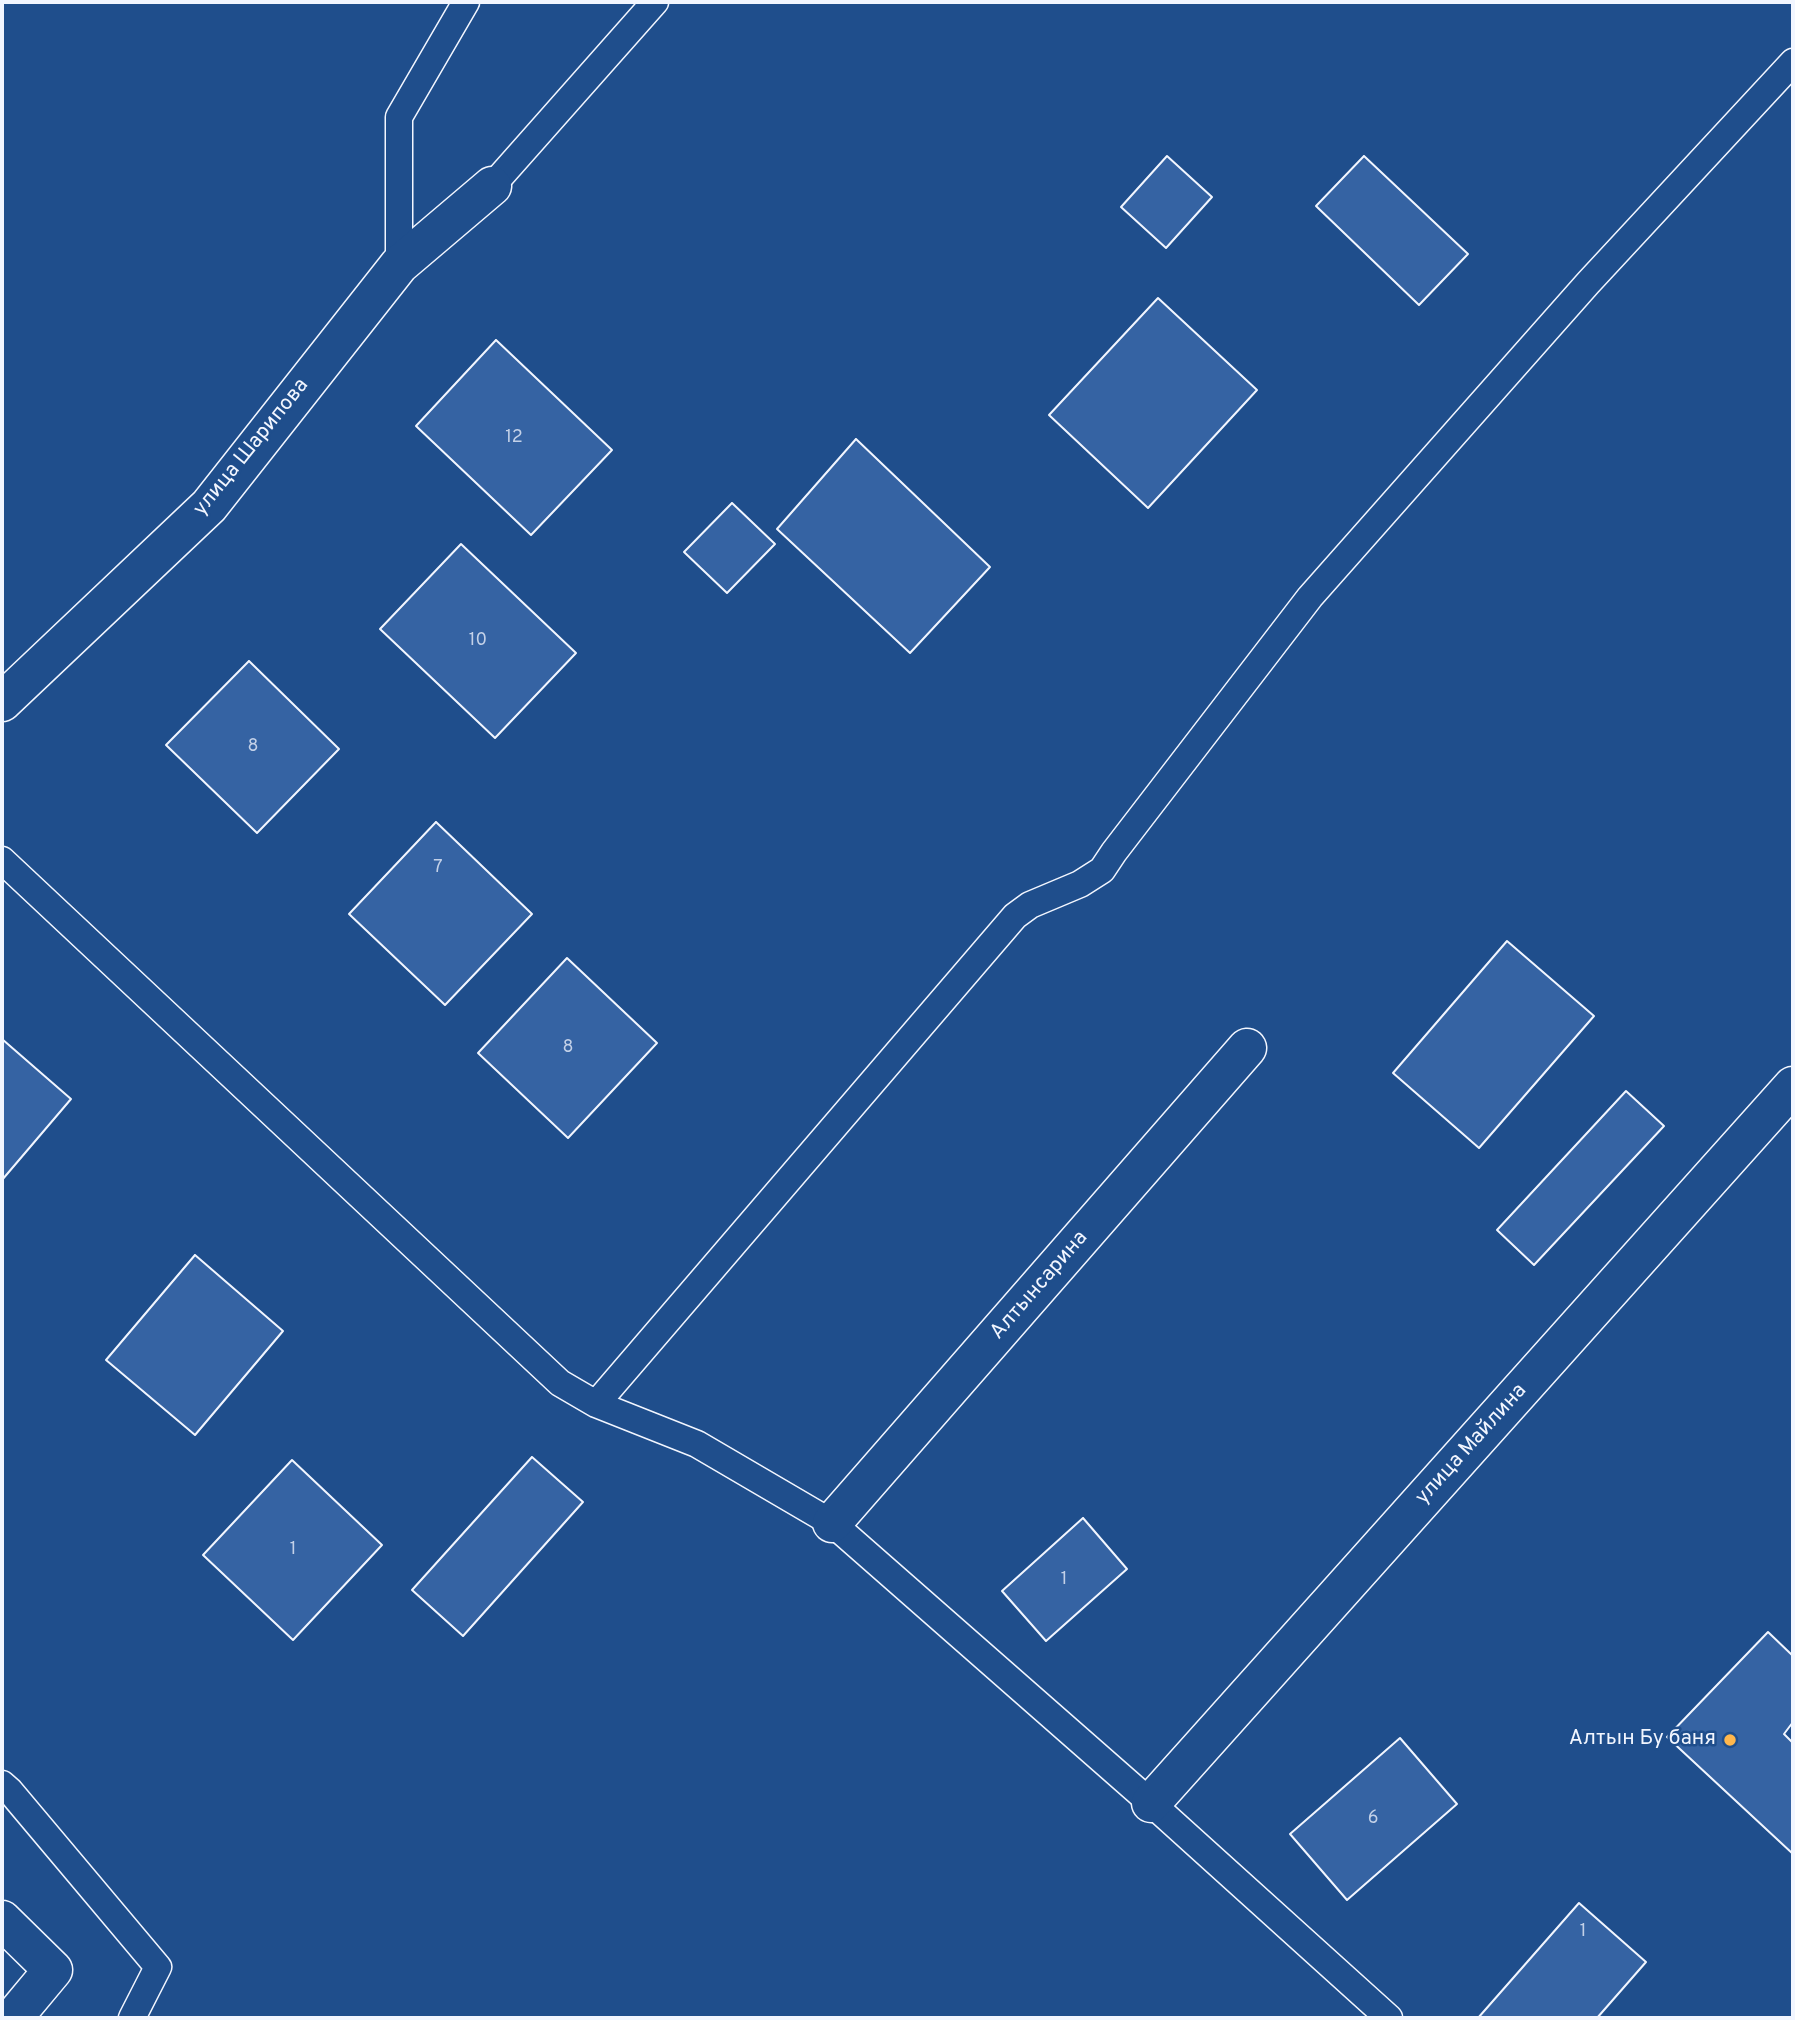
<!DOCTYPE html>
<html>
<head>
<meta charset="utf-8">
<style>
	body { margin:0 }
	#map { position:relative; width:1795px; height:2020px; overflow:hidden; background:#1f4e8c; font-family:Overpass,sans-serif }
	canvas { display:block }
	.frame { position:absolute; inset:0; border:4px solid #f2f6ff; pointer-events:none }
</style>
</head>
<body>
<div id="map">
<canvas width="1795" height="2020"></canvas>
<div class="frame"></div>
</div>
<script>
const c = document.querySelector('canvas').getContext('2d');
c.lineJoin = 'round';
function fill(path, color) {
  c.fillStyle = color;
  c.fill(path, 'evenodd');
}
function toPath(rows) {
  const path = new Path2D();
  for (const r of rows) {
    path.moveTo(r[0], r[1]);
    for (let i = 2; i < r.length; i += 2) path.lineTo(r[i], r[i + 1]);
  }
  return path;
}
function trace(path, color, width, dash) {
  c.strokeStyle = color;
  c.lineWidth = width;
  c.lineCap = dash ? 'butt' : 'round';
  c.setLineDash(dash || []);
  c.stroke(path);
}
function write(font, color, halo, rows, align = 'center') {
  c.font = font + ' Overpass,sans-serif';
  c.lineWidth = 5;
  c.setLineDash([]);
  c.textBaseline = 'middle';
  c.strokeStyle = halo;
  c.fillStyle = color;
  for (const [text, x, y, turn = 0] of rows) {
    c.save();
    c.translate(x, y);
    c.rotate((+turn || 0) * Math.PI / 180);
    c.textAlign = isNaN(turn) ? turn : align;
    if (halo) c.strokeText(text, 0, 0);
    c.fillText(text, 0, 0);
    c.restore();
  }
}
const building = toPath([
	[1167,156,1212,197,1166,248,1121,207,1167,156],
	[1364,156,1468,254,1419,305,1316,206,1364,156],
	[1158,298,1257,390,1148,508,1049,415,1158,298],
	[496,340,612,450,531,535,416,426,496,340],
	[856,439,990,567,910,653,777,529,856,439],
	[732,503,775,544,727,593,684,552,732,503],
	[461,544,576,653,495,738,380,629,461,544],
	[249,661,339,749,257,833,166,745,249,661],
	[436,822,532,914,445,1005,349,914,436,822],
	[1507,941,1594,1016,1479,1148,1393,1073,1507,941],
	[567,958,657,1043,568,1138,478,1053,567,958],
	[2,1039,71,1099,2,1180,2,1039],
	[1626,1091,1664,1126,1534,1265,1497,1230,1626,1091],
	[195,1255,283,1331,195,1435,106,1360,195,1255],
	[532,1457,583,1502,463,1636,412,1590,532,1457],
	[292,1460,382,1545,293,1640,203,1555,292,1460],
	[1083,1518,1127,1569,1046,1641,1002,1591,1083,1518],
	[1768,1632,1793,1656,1793,1722,1784,1734,1793,1743,1793,1854,1667,1737,1768,1632],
	[1400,1738,1457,1804,1347,1900,1290,1834,1400,1738],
	[1579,1903,1646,1962,1597,2018,1478,2018,1579,1903]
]);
const service = toPath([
	[492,186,655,2],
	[399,265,399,117,466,2],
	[2,860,560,1383,596,1404,697,1444,832,1523,1151,1803,1389,2018],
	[596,1404,1015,916,1030,905,1080,884,1102,870,1114,852,1310,597,1588,283,1793,62],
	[2,1784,10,1791,158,1967,132,2018]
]);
const minor = toPath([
	[2,702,209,506,399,265,492,186],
	[832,1523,1247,1048],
	[1151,1803,1793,1086],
	[2,1920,53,1970,13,2018]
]);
const markers = [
	[1730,1740,7,"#ffb74d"]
];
const numberNames = [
	["12",514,438],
	["10",478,641],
	["8",253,747],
	["7",438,868],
	["8",568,1048],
	["1",293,1550],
	["1",1064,1580],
	["6",1373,1819],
	["1",1583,1932]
];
const streetNames = [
	["улица Шарипова",252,448,-51],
	["Алтынсарина",1040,1286,-49],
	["улица Майлина",1472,1445,-48]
];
const poiNames = [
	["Алтын Бу баня",1716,1740]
];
fill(building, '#3563a3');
trace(building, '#f2f6ff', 2);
trace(service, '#f2f6ff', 29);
trace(minor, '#f2f6ff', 41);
trace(service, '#1f4e8c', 26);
trace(minor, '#1f4e8c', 38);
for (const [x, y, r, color] of markers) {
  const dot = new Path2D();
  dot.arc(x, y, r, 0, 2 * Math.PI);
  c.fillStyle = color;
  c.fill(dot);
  trace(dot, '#1f4e8c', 2.5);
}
write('18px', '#c3d1e8', null, numberNames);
write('21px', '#f2f6ff', '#1f4e8c', streetNames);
write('21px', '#f2f6ff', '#1f4e8c', poiNames, 'right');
</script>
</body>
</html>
